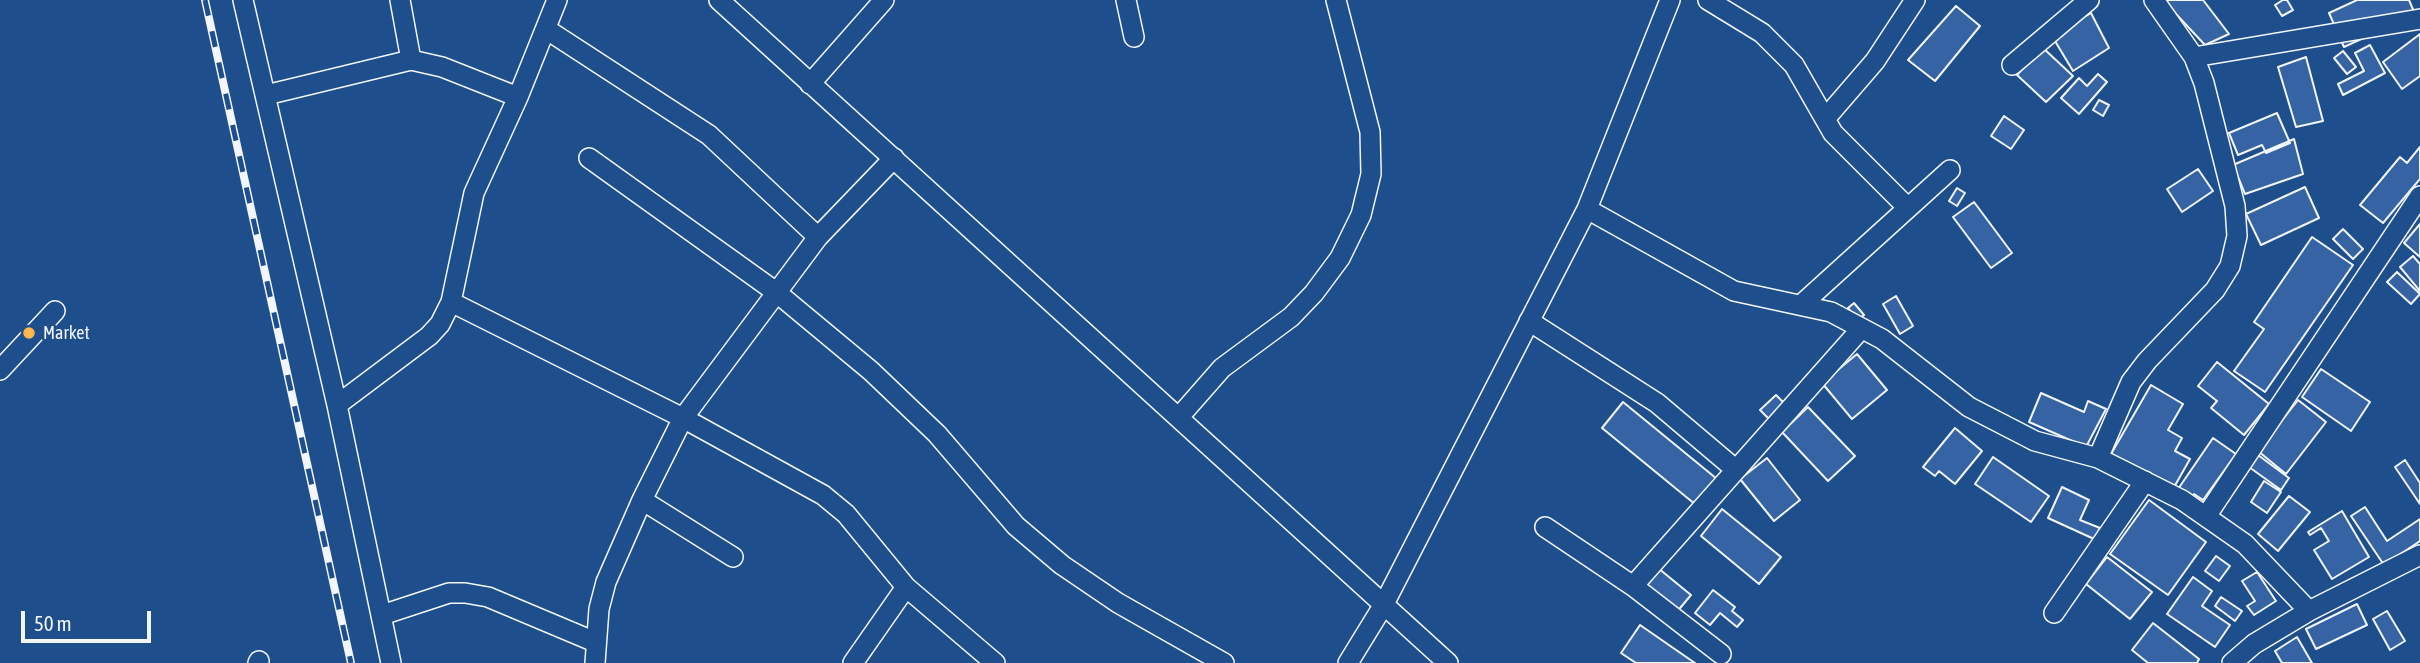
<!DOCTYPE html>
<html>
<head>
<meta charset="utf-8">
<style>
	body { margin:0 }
	#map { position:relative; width:2420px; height:663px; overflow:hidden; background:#1f4e8c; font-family:"Asap Condensed",sans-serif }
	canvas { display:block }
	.scale { position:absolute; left:21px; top:611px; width:130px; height:32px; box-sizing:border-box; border:4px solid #f2f6ff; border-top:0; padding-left:9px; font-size:21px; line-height:24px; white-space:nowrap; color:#f2f6ff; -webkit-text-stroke:5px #1f4e8c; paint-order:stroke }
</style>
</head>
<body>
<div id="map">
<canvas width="2420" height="663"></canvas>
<div class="scale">50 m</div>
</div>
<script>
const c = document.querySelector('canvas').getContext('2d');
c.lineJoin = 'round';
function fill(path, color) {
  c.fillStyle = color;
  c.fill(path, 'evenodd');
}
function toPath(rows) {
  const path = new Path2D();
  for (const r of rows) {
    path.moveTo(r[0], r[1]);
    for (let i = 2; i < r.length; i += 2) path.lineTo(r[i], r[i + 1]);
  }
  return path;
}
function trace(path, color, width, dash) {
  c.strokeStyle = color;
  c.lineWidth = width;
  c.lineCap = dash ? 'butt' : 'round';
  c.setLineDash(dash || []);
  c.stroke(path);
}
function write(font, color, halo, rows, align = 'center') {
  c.font = font + ' "Asap Condensed",sans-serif';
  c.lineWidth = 5;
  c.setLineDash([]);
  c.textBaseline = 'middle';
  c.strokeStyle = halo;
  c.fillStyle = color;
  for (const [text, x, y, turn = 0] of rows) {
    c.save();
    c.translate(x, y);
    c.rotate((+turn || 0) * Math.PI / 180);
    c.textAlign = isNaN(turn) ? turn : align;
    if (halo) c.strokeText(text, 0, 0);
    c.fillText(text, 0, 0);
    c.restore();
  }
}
const building = toPath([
	[2163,0,2203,0,2229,34,2205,45,2163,0],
	[2283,0,2287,0,2293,10,2282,16,2275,5,2283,0],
	[2357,0,2409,0,2415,14,2344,47,2329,13,2357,0],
	[1956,6,1980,26,1935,81,1908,60,1956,6],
	[2091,13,2109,48,2073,71,2052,36,2091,13],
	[2420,34,2420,76,2402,89,2383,62,2420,34],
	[2370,45,2385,73,2343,95,2338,84,2364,71,2355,53,2370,45],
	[2042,47,2073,76,2046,102,2017,75,2042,47],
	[2343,51,2356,67,2347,74,2334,58,2343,51],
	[2306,57,2323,121,2296,127,2278,67,2306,57],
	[2098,74,2107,82,2079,114,2061,98,2079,78,2087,86,2098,74],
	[2099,100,2109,105,2103,116,2093,110,2099,100],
	[2277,113,2290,143,2266,153,2262,145,2238,155,2229,133,2277,113],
	[2004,116,2024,130,2011,149,1991,136,2004,116],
	[2294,139,2303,174,2245,194,2233,165,2294,139],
	[2420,147,2420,179,2383,223,2360,205,2400,157,2407,163,2420,147],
	[2198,169,2213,191,2182,212,2167,189,2198,169],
	[2305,187,2319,218,2261,245,2246,214,2305,187],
	[1957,188,1965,193,1957,206,1949,201,1957,188],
	[1974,202,2012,253,1991,268,1953,217,1974,202],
	[2420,224,2420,257,2404,243,2420,224],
	[2343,229,2363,249,2353,259,2333,239,2343,229],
	[2312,237,2353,265,2265,392,2234,371,2264,329,2254,322,2312,237],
	[2413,256,2420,264,2420,291,2400,267,2413,256],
	[2397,272,2420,294,2411,304,2387,282,2397,272],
	[1896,296,1913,326,1900,334,1883,304,1896,296],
	[1854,303,1864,315,1858,320,1848,308,1854,303],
	[1857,354,1887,390,1852,419,1822,383,1857,354],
	[2217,362,2269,404,2244,435,2211,408,2217,401,2198,386,2217,362],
	[2321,369,2370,402,2351,431,2302,397,2321,369],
	[2151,385,2183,404,2168,430,2182,438,2175,451,2190,459,2173,489,2111,454,2151,385],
	[2041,393,2084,412,2088,401,2106,409,2086,447,2029,422,2041,393],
	[1776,395,1786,405,1770,420,1760,410,1776,395],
	[2298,400,2326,422,2286,474,2258,451,2298,400],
	[1623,402,1717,479,1696,505,1602,428,1623,402],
	[1808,407,1855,456,1828,481,1782,432,1808,407],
	[1955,428,1982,451,1955,484,1939,471,1935,476,1923,467,1955,428],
	[2213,438,2236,454,2203,500,2194,494,2189,501,2176,492,2213,438],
	[2258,455,2289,478,2281,490,2249,467,2258,455],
	[1993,457,2049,496,2031,522,1975,484,1993,457],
	[1767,458,1800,500,1774,521,1740,479,1767,458],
	[2405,460,2420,483,2420,504,2395,467,2405,460],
	[2264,481,2281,492,2267,513,2251,502,2264,481],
	[2062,487,2089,500,2080,520,2100,528,2094,539,2048,518,2062,487],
	[2289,496,2310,512,2278,551,2258,534,2289,496],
	[2149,500,2206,542,2168,595,2110,554,2149,500],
	[2365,507,2387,541,2420,519,2420,541,2384,565,2351,516,2365,507],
	[1722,509,1781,557,1759,584,1701,536,1722,509],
	[2342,511,2369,557,2332,579,2314,550,2329,541,2321,528,2310,535,2308,532,2342,511],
	[2216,556,2230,566,2219,581,2205,571,2216,556],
	[2107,557,2152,592,2130,619,2086,584,2107,557],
	[1658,568,1691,595,1676,613,1643,587,1658,568],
	[2257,572,2276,601,2254,615,2247,606,2255,601,2242,581,2257,572],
	[2193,577,2212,591,2202,606,2230,625,2215,647,2167,614,2193,577],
	[1713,590,1735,607,1732,611,1743,620,1737,627,1720,613,1710,625,1695,613,1713,590],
	[2221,597,2242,611,2235,621,2215,606,2221,597],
	[2357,604,2367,625,2316,649,2306,629,2357,604],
	[2387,611,2405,641,2390,650,2373,619,2387,611],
	[2153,623,2199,659,2197,663,2148,663,2132,650,2153,623],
	[1640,625,1695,663,1636,663,1621,653,1640,625],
	[2297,637,2312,663,2282,663,2275,651,2297,637]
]);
const minor = toPath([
	[243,0,337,405,391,663],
	[400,0,411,60],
	[719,0,1448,663],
	[1126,0,1134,37],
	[1708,0,1762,33,1794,65,1833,133,1908,208],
	[546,29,709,135,818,237],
	[2194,57,2420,19],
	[2012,65,2089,0],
	[810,84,884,0],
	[266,95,411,60,442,67,518,97],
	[1825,119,1875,61,1915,0],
	[589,158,776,292,871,371,937,434,1016,526,1062,565,1118,603,1224,663],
	[1587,209,1734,291,1831,312,1882,339,1969,407,2035,441,2098,458,2182,500,2245,544,2309,611],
	[451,302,683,418,823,495,846,514,906,587,995,663],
	[1802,304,1950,170],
	[1529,321,1657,403,1735,469],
	[0,370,55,311],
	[337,405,429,336,440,324,451,302,474,193,518,97,557,0],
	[1179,417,1222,368,1291,317,1314,293,1340,258,1361,215,1371,174,1370,132,1336,0],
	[2098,458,2131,382,2147,361,2215,290,2230,266,2237,236,2235,206,2204,83,2194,57,2154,0],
	[642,500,733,557],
	[2207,515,2420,196],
	[1545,527,1633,586,1721,654],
	[1633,586,1861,329],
	[2054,613,2145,481],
	[382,615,449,593,465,593,488,597,595,642],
	[258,663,259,661],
	[595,663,599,609,606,582,642,500,683,418,818,237,894,158],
	[853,663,906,587],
	[1348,663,1383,606,1587,209,1670,0],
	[2232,663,2254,644,2309,611,2420,555]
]);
const rail = toPath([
	[205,0,351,663]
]);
const markers = [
	[29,333,7,"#ffb74d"]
];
const poiNames = [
	["Market",43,333]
];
fill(building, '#3563a3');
trace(building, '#f2f6ff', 2);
trace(minor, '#f2f6ff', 22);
trace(minor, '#1f4e8c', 19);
trace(rail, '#f2f6ff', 8);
trace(rail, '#1f4e8c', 5, [16]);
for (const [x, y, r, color] of markers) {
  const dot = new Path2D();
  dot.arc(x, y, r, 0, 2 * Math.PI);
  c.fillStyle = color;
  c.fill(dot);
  trace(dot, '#1f4e8c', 2.5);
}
write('18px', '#f2f6ff', '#1f4e8c', poiNames, 'left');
</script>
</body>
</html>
